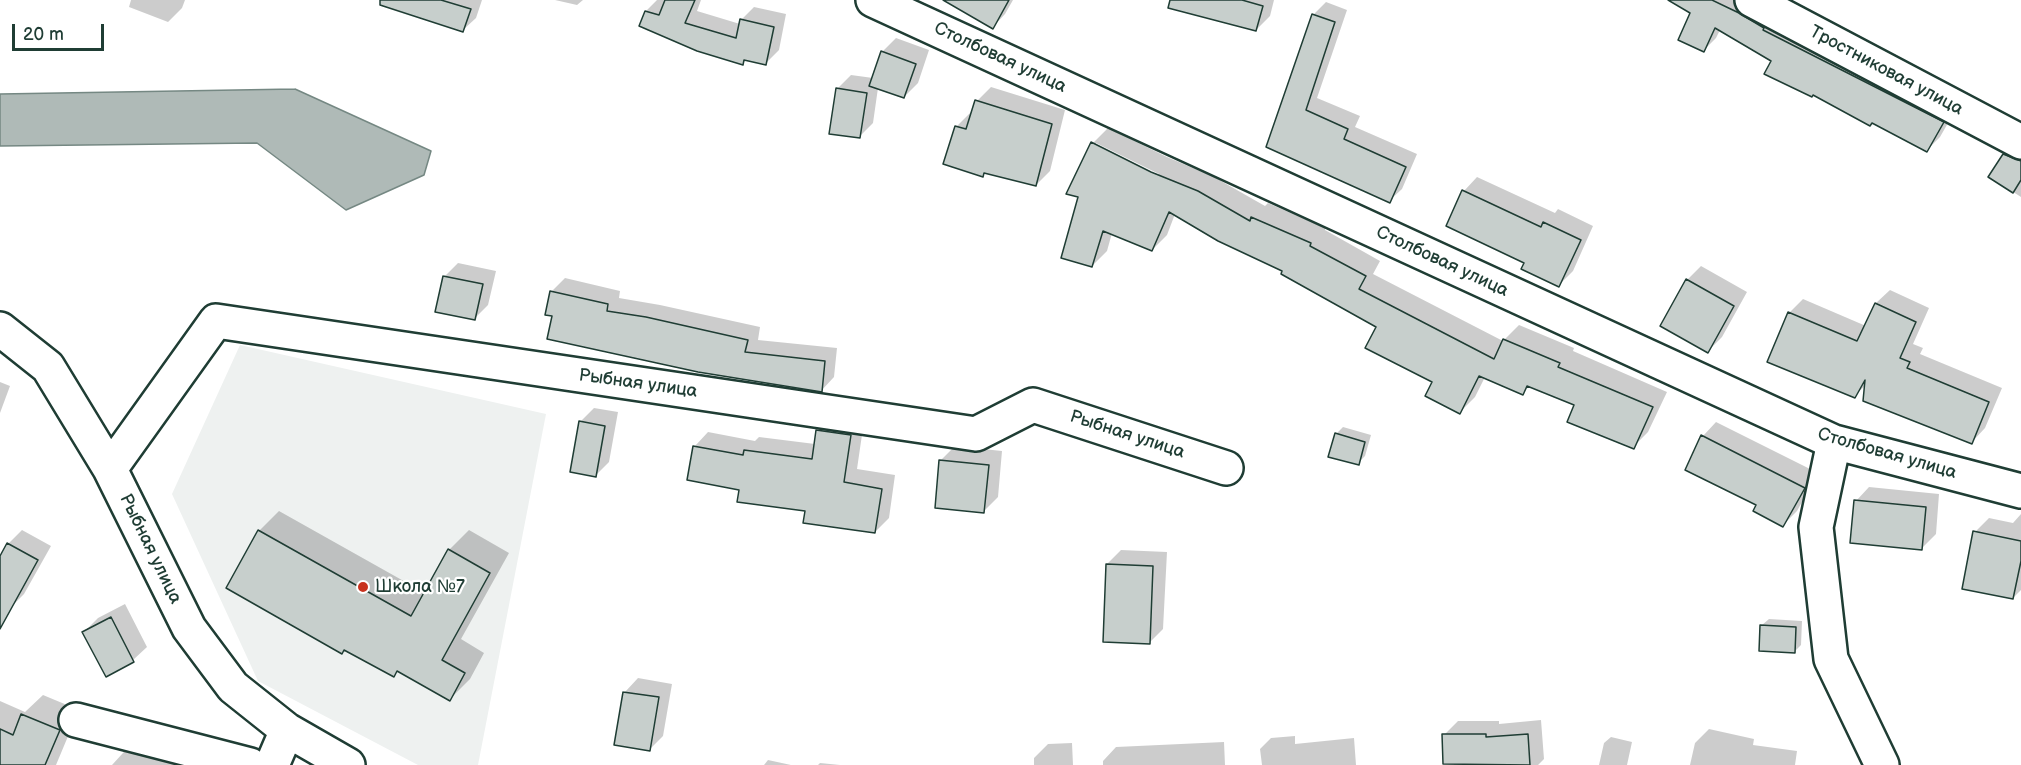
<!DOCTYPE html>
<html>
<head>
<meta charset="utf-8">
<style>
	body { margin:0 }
	#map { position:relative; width:2021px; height:765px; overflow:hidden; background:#fff; font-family:"Balsamiq Sans",sans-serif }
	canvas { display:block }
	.scale { position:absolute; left:12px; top:24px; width:92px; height:27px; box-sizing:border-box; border:3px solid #1f3d34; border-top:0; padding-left:8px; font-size:18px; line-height:21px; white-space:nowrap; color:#1f3d34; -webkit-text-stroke:4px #fff; paint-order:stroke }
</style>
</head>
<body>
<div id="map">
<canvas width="2021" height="765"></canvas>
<div class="scale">20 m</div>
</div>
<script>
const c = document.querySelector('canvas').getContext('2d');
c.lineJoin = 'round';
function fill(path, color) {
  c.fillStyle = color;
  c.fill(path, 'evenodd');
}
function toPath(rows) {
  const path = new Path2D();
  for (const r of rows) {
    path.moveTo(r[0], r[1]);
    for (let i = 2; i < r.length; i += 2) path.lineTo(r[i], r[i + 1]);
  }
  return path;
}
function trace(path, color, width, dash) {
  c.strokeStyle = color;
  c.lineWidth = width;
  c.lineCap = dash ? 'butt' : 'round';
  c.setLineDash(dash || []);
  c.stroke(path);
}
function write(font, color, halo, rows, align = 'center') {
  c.font = font + ' "Balsamiq Sans",sans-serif';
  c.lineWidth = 4.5;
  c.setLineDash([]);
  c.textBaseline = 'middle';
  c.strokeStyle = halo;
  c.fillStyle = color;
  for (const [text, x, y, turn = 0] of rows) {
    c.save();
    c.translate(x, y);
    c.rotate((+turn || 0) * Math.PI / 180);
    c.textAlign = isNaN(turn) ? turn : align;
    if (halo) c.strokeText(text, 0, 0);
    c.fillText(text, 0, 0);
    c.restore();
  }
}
const built = toPath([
	[240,345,546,414,478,765,418,765,258,681,172,494]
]);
const water = toPath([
	[295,89,431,151,424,175,346,210,257,143,0,146,0,94,295,89]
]);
const shadow = toPath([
	[131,0,185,0,182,8,168,22,129,7],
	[395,0,482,0,476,18,463,30],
	[555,0,583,0,577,5],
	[657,0,701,0,697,11,740,24,741,20,754,7,786,14,779,50,766,63,747,59,742,64,646,11],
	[946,0,1013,0,1005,14,993,27],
	[1212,0,1274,0,1270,16,1256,30],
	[1671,0,1752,0,1956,109,1940,137,1927,150,1720,30,1716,38,1703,51,1692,13],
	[1326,2,1347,10,1317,98,1360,116,1355,127,1417,154,1402,189,1389,201,1268,147,1313,15],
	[896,38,929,50,918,83,904,97,878,88,873,123,859,137,837,89,851,75,873,78,882,52],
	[991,87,1065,110,1050,171,1036,185,986,172,982,175,945,163,957,126,971,112,973,113,977,101],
	[1108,128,1167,157,1214,177,1265,206,1268,203,1325,228,1325,230,1380,261,1373,274,1503,341,1519,325,1574,348,1573,351,1667,392,1648,432,1633,447,1576,405,1531,385,1522,393,1485,377,1475,397,1460,412,1434,382,1378,327,1284,271,1175,214,1167,235,1152,250,1112,233,1107,251,1092,266,1093,143],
	[1096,143,1159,174,1157,176,1096,146],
	[2018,141,2021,142,2021,197,1990,177,2004,155],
	[1477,177,1555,213,1558,209,1593,226,1573,271,1559,285,1526,262,1464,191],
	[458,263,496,271,488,305,474,319,444,277],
	[1701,266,1747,292,1722,337,1708,351,1687,280],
	[565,278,620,291,619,298,660,305,760,327,758,340,837,348,834,377,821,391,547,314,552,291],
	[1890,290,1929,308,1913,344,1923,348,1920,354,2002,388,1985,428,1972,442,1866,385,1854,396,1789,313,1803,299,1866,326,1876,303],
	[0,382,10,386,0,413],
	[594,408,618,412,609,462,595,476,580,422],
	[831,417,864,421,857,469,895,475,889,518,875,532,741,489,695,446,708,432,755,441,759,437,815,444,817,431],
	[1716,422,1818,473,1797,511,1783,525,1703,436],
	[1343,427,1371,435,1365,456,1358,463,1336,434],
	[955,446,1002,451,998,497,984,511,941,460],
	[1869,487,1939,494,1936,534,1922,548,1856,501],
	[279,511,425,593,449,550,469,530,509,553,461,639,484,653,470,679,450,699,398,670,393,675,259,531],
	[2021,514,2021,590,2013,598,1975,532,1989,518,2013,523],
	[22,530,51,546,24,594,10,608,0,603,0,559,9,543],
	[1121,550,1167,552,1163,629,1149,643,1107,564],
	[125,604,147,647,133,660,106,675,84,632,98,618],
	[1769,619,1802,621,1801,645,1795,651,1762,625],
	[638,678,672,684,663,736,649,750,625,692],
	[43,695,79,710,56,765,0,765,0,701,25,712],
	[1541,720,1544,759,1538,765,1454,765,1444,735,1458,721,1499,721,1499,724],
	[1709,729,1754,739,1753,745,1797,751,1795,765,1690,765,1695,743],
	[1295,736,1295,744,1354,738,1356,765,1262,765,1260,749,1271,738],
	[1611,737,1632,742,1627,765,1599,765,1604,743],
	[133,742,190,765,112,765],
	[1224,742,1225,765,1103,765,1103,761,1116,747],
	[1072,743,1073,765,1034,765,1034,758,1048,744],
	[768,760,791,765,764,765],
	[820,763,840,765,818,765]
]);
const building = toPath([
	[380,0,441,0,471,9,463,32,380,5,380,0],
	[665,0,695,0,685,23,736,38,740,19,774,27,766,65,744,60,743,65,697,51,639,26,645,11,659,15,665,0],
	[943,0,1009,0,993,29,943,0],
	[1170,0,1242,0,1263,6,1256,31,1168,8,1170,0],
	[1668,0,1712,0,1739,13,1764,28,1763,30,1944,122,1927,152,1872,123,1870,126,1813,95,1812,97,1764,74,1771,61,1715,28,1704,52,1678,40,1690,13,1668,0],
	[1312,14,1335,22,1306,110,1348,129,1344,139,1406,167,1390,203,1266,147,1312,14],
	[881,51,916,64,904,98,869,86,881,51],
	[836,88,867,93,860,138,829,134,836,88],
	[975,100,1052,124,1036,186,984,173,983,177,943,164,955,126,966,129,975,100],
	[1091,142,1151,172,1198,191,1250,221,1251,217,1311,243,1310,246,1366,276,1359,289,1494,359,1503,339,1560,363,1558,367,1653,407,1634,449,1567,422,1574,405,1527,386,1523,395,1479,376,1460,414,1425,396,1432,382,1365,348,1376,327,1281,274,1282,271,1218,241,1169,212,1152,251,1103,231,1092,267,1061,258,1078,197,1066,194,1091,142],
	[2003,154,2021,161,2021,180,2013,193,1988,177,2003,154],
	[1462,190,1541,227,1543,222,1581,240,1559,287,1521,269,1524,263,1446,226,1462,190],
	[443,276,483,284,475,320,435,312,443,276],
	[1686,279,1734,306,1708,353,1660,326,1686,279],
	[550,291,608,304,607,311,646,317,748,340,745,352,825,361,822,392,698,372,547,339,552,316,545,315,550,291],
	[1875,303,1916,322,1900,358,1910,362,1907,368,1989,402,1972,444,1863,401,1865,380,1855,398,1767,362,1788,312,1857,341,1875,303],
	[579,421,605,426,596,477,570,472,579,421],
	[816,430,851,435,844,482,882,489,875,533,803,523,805,511,737,502,739,490,687,480,693,446,743,455,744,450,812,459,816,430],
	[1335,433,1365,442,1359,465,1328,457,1335,433],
	[1701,435,1805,488,1783,527,1753,511,1756,505,1685,470,1701,435],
	[939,460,989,465,984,513,935,508,939,460],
	[1854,500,1926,507,1922,550,1850,543,1854,500],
	[258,530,411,616,448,549,490,573,442,660,465,673,450,701,397,671,394,677,344,650,342,654,226,588,258,530],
	[1973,531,2021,541,2021,561,2013,599,1962,589,1973,531],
	[7,543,38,560,0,629,0,556,7,543],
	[1106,564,1153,566,1150,644,1103,642,1106,564],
	[111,617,134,662,106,677,82,632,111,617],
	[1760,625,1796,627,1795,653,1759,651,1760,625],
	[623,692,659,697,650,751,614,745,623,692],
	[21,714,60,730,45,765,0,765,0,729,13,735,21,714],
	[1442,734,1486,734,1486,737,1528,734,1530,765,1443,764,1442,734]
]);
const minor = toPath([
	[873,0,1834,442,2021,491],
	[1752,0,2021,142],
	[0,329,48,367,110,469,189,628,233,687,287,730,348,765],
	[1834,442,1816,527,1831,659,1882,765],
	[110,469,216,321,976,434,1033,405,1226,468],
	[76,720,250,765],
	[272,765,287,730]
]);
const markers = [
	[363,587,6,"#c8321e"]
];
const streetNames = [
	["Столбовая улица",1000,58,25],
	["Тростниковая улица",1886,71,28],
	["Столбовая улица",1442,262,25],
	["Рыбная улица",638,384,8],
	["Рыбная улица",1127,435,18],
	["Столбовая улица",1887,454,16],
	["Рыбная улица",150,549,64]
];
const poiNames = [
	["Школа №7",375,587]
];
fill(built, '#eef1f0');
fill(water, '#afbab7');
trace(water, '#758883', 1.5);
fill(shadow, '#0003');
fill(building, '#c7cfcc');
trace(building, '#1f3d34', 1.5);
trace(minor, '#1f3d34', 38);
trace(minor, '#fff', 33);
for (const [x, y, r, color] of markers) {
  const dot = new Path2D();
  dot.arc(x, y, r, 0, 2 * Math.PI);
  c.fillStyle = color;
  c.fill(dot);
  trace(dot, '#fff', 2);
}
write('18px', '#1f3d34', '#fff', streetNames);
write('18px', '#1f3d34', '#fff', poiNames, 'left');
</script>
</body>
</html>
